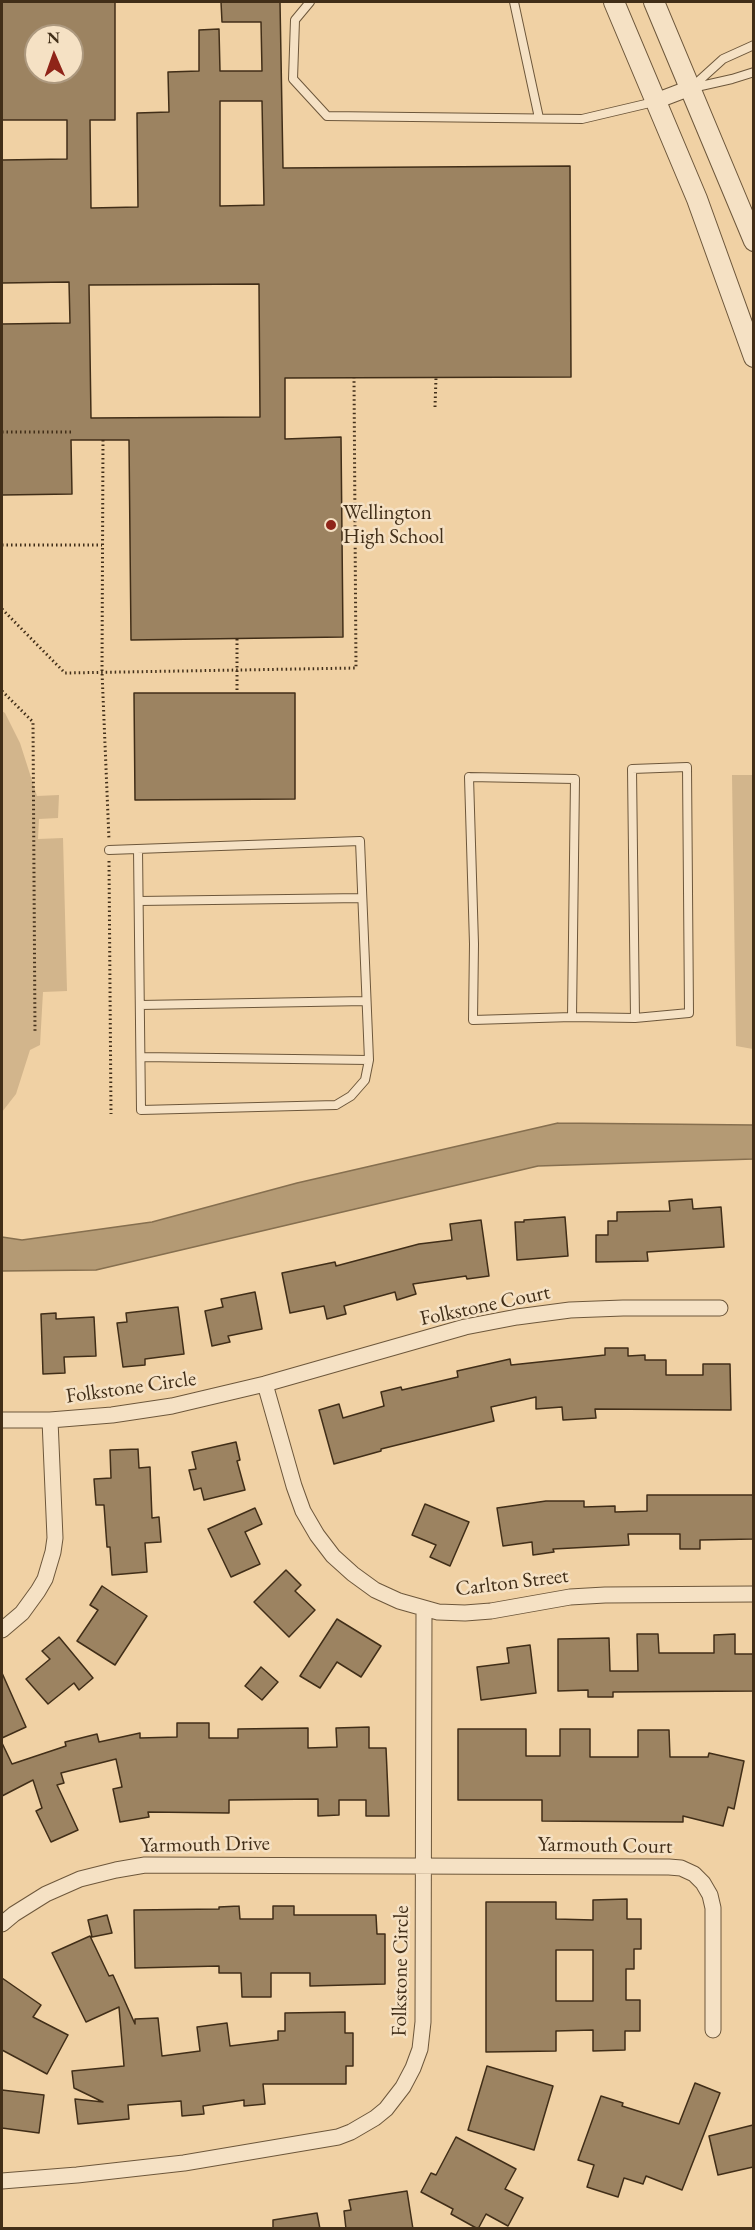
<!DOCTYPE html>
<html>
<head>
<meta charset="utf-8">
<style>
	body { margin:0 }
	#map { position:relative; width:755px; height:2230px; overflow:hidden; background:#f0d1a4; font-family:"EB Garamond",serif }
	canvas { display:block }
	.frame { position:absolute; inset:0; border:3px solid #412e18; pointer-events:none }
	.north { position:absolute; left:24px; top:24px; width:60px; height:60px; box-sizing:border-box; background:#f5e1c4; border:2px solid #ad997f; border-radius:50%; rotate:358deg; font-size:16px; font-weight:700; line-height:24px; text-align:center; color:#412e18 }
	.north::after { content:''; display:block; margin:auto; width:21px; height:27px; background:#8f2418; clip-path:polygon(50% 0,100% 100%,50% 72%,0 100%) }
</style>
</head>
<body>
<div id="map">
<canvas width="755" height="2230"></canvas>
<div class="frame"></div>
<div class="north">N</div>
</div>
<script>
const c = document.querySelector('canvas').getContext('2d');
c.lineJoin = 'round';
function fill(path, color) {
  c.fillStyle = color;
  c.fill(path, 'evenodd');
}
function toPath(rows) {
  const path = new Path2D();
  for (const r of rows) {
    path.moveTo(r[0], r[1]);
    for (let i = 2; i < r.length; i += 2) path.lineTo(r[i], r[i + 1]);
  }
  return path;
}
function trace(path, color, width, dash) {
  c.strokeStyle = color;
  c.lineWidth = width;
  c.lineCap = dash ? 'butt' : 'round';
  c.setLineDash(dash || []);
  c.stroke(path);
}
function write(font, color, halo, rows, align = 'center') {
  c.font = font + ' "EB Garamond",serif';
  c.lineWidth = 5;
  c.setLineDash([]);
  c.textBaseline = 'middle';
  c.strokeStyle = halo;
  c.fillStyle = color;
  for (const [text, x, y, turn = 0] of rows) {
    c.save();
    c.translate(x, y);
    c.rotate((+turn || 0) * Math.PI / 180);
    c.textAlign = isNaN(turn) ? turn : align;
    if (halo) c.strokeText(text, 0, 0);
    c.fillText(text, 0, 0);
    c.restore();
  }
}
const green = toPath([
	[2,711,5,713,20,743,37,796,59,795,58,818,39,819,38,839,63,838,67,991,43,992,40,1045,30,1050,16,1094,2,1112],
	[732,775,753,775,753,1049,736,1046]
]);
const water = toPath([
	[558,1123,753,1125,753,1159,538,1166,96,1270,2,1271,2,1237,22,1240,152,1222,297,1183,558,1123]
]);
const building = toPath([
	[2,2,115,2,115,120,90,120,91,208,138,207,137,113,169,112,168,72,199,71,199,30,219,29,220,71,262,71,261,22,222,22,221,2,280,2,283,168,570,166,571,377,285,378,285,439,341,437,343,637,131,640,129,440,71,440,72,494,2,495,2,324,70,323,69,282,2,283,2,160,67,159,67,120,2,120,2,2],
	[36,36,72,36,72,72,36,72,36,36],
	[220,101,262,101,264,205,220,206,220,101],
	[259,284,260,417,91,418,89,285,259,284],
	[134,693,295,693,295,799,135,800,134,693],
	[692,1199,693,1209,721,1207,724,1247,647,1252,648,1261,596,1262,596,1235,608,1235,608,1221,617,1221,617,1212,670,1211,669,1201,692,1199],
	[565,1217,568,1256,517,1260,515,1222,524,1222,524,1220,565,1217],
	[481,1220,489,1276,467,1279,466,1276,413,1284,416,1294,397,1300,395,1292,344,1306,346,1314,327,1319,324,1306,290,1313,282,1273,335,1262,336,1266,419,1244,452,1240,450,1224,481,1220],
	[255,1292,262,1329,228,1336,230,1342,212,1346,205,1311,223,1307,221,1299,255,1292],
	[178,1307,184,1354,145,1359,145,1365,123,1367,117,1323,127,1322,126,1313,178,1307],
	[56,1313,56,1319,94,1317,96,1356,64,1357,65,1373,43,1374,41,1314,56,1313],
	[605,1348,628,1348,628,1356,645,1355,645,1360,666,1360,666,1375,703,1375,703,1364,730,1364,731,1410,595,1409,596,1418,563,1420,562,1407,536,1409,536,1397,491,1407,494,1421,381,1449,381,1451,334,1464,319,1410,339,1404,343,1418,384,1406,381,1392,401,1387,402,1390,458,1377,457,1371,510,1359,511,1365,605,1355,605,1348],
	[236,1442,240,1460,237,1461,245,1490,204,1500,201,1488,194,1490,189,1470,196,1469,192,1452,236,1442],
	[138,1449,139,1468,150,1467,152,1518,159,1517,161,1542,145,1543,147,1572,112,1575,110,1547,107,1547,104,1505,96,1505,94,1479,111,1478,110,1450,138,1449],
	[647,1495,753,1495,753,1539,700,1540,700,1549,680,1549,680,1534,628,1534,629,1545,553,1549,554,1552,533,1555,532,1542,503,1546,497,1508,546,1501,584,1501,584,1507,615,1506,615,1512,647,1511,647,1495],
	[425,1504,469,1522,450,1566,430,1557,436,1545,412,1535,425,1504],
	[255,1508,262,1524,245,1532,260,1564,231,1577,208,1529,255,1508],
	[286,1570,301,1585,295,1591,315,1610,289,1637,254,1602,286,1570],
	[102,1586,147,1616,115,1665,77,1641,98,1610,90,1605,102,1586],
	[337,1619,381,1646,361,1677,337,1662,320,1688,300,1676,337,1619],
	[637,1634,658,1634,659,1653,714,1653,714,1635,735,1634,735,1654,753,1654,753,1691,613,1692,613,1697,588,1697,588,1690,558,1691,558,1639,609,1638,610,1671,638,1671,637,1634],
	[59,1637,93,1678,79,1690,74,1683,48,1704,26,1679,50,1659,42,1651,59,1637],
	[530,1645,536,1693,481,1700,477,1667,509,1663,507,1648,530,1645],
	[261,1667,278,1682,262,1700,245,1686,261,1667],
	[2,1673,26,1727,2,1738,2,1673],
	[177,1723,209,1723,209,1738,238,1738,238,1729,308,1728,308,1748,337,1747,336,1728,369,1727,369,1748,386,1748,389,1816,366,1816,366,1800,339,1800,339,1815,318,1816,318,1799,229,1800,229,1813,148,1812,149,1817,120,1822,113,1789,122,1787,116,1759,61,1773,64,1783,57,1785,78,1830,51,1842,36,1811,42,1808,33,1780,2,1796,2,1743,12,1764,66,1746,65,1742,97,1734,99,1742,140,1733,140,1738,177,1737,177,1723],
	[458,1729,526,1729,526,1756,560,1756,560,1729,590,1729,590,1757,638,1757,638,1730,669,1730,670,1757,708,1757,709,1753,744,1761,734,1809,728,1807,723,1826,683,1816,683,1822,542,1821,542,1800,458,1800,458,1729],
	[627,1899,627,1919,641,1919,641,1949,634,1949,634,1969,626,1969,626,2000,640,2000,640,2031,625,2031,625,2050,593,2051,593,2030,556,2031,556,2051,486,2052,486,1902,556,1902,556,1919,593,1920,593,1900,627,1899],
	[556,1950,593,1950,593,2001,556,2001,556,1950],
	[239,1906,240,1919,273,1919,273,1906,294,1906,294,1915,376,1915,377,1934,385,1934,385,1984,310,1986,310,1973,271,1973,271,1997,242,1997,241,1973,219,1973,219,1966,135,1968,134,1910,219,1909,219,1907,239,1906],
	[107,1915,112,1933,92,1937,88,1920,107,1915],
	[90,1936,109,1976,113,1975,135,2024,135,2019,158,2018,162,2056,200,2051,197,2027,227,2023,230,2046,278,2040,278,2031,285,2031,285,2013,345,2012,345,2033,353,2033,353,2066,346,2066,346,2084,263,2084,265,2104,244,2106,244,2100,203,2106,204,2114,182,2116,181,2101,128,2105,129,2119,78,2124,75,2099,103,2102,74,2088,72,2071,124,2066,119,2007,86,2022,52,1953,90,1936],
	[2,1978,41,2005,33,2017,68,2035,47,2074,2,2050,2,1978],
	[487,2066,553,2086,534,2150,468,2130,487,2066],
	[695,2083,720,2093,682,2190,646,2176,643,2184,624,2178,618,2197,587,2187,594,2165,578,2160,601,2096,623,2103,622,2106,679,2124,695,2083],
	[2,2090,44,2095,39,2133,2,2128,2,2090],
	[753,2125,753,2167,718,2175,709,2136,753,2125],
	[456,2137,516,2169,505,2189,523,2198,508,2226,486,2214,478,2229,451,2214,453,2209,421,2192,431,2173,436,2175,456,2137],
	[407,2191,413,2229,346,2229,344,2211,351,2210,349,2200,407,2191],
	[317,2213,320,2229,273,2229,273,2220,317,2213]
]);
const path = toPath([
	[435,407,436,378],
	[2,432,71,432],
	[103,440,102,672,109,840],
	[2,545,102,545],
	[2,609,65,673,356,668,354,378],
	[237,639,237,693],
	[2,691,33,722,35,1032],
	[109,861,111,1114]
]);
const service = toPath([
	[310,2,295,20,293,79,327,116,582,119,654,102],
	[514,2,539,118],
	[691,88,723,59,754,45],
	[692,88,732,79,754,72],
	[469,777,575,779,572,1017,473,1020,474,944,469,777],
	[109,850,360,841,369,1060,365,1080,351,1096,336,1105,141,1110,138,849],
	[139,901,362,898],
	[140,1005,366,1001],
	[572,1017,635,1018,689,1013,687,767,632,769,635,1018],
	[141,1057,369,1060]
]);
const minor = toPath([
	[656,101,690,88],
	[265,1384,294,1486,303,1511,317,1535,333,1556,353,1574,375,1590,399,1601,438,1612,465,1613,491,1611,570,1597,605,1595,754,1594],
	[2,1420,50,1420,112,1415,172,1406,265,1384,465,1327,517,1317,570,1310,623,1308,720,1308],
	[2,1630,22,1613,38,1591,45,1579,53,1552,55,1538,50,1420],
	[2,1924,14,1914,46,1894,80,1879,116,1870,145,1865,669,1867,681,1868,694,1874,703,1883,710,1895,713,1908,713,2030],
	[2,2181,77,2175,184,2163,338,2137,351,2132,375,2118,386,2109,403,2087,413,2068,420,2049,423,2022,424,1609]
]);
const tertiary = toPath([
	[614,2,697,199,754,357],
	[654,2,754,241]
]);
const markers = [
	[331,525,6,"#8f2418"]
];
const poiNames = [
	["Wellington",343,513],
	["High School",343,537]
];
const streetNames = [
	["Folkstone Court",485,1306,-12],
	["Folkstone Circle",131,1388,-8],
	["Carlton Street",512,1583,-7],
	["Yarmouth Drive",205,1845,-1],
	["Yarmouth Court",605,1846,1],
	["Folkstone Circle",401,1971,-89]
];
fill(green, '#d2b58c');
fill(water, '#b49a74');
trace(water, '#866f4f', 1.5);
fill(building, '#9c8361');
trace(building, '#412e18', 1.5);
trace(service, '#6d573b', 10);
trace(minor, '#6d573b', 17);
trace(tertiary, '#6d573b', 22);
trace(path, '#412e18', 3, [1.5, 3]);
trace(service, '#f5e1c4', 8);
trace(minor, '#f5e1c4', 15);
trace(tertiary, '#f5e1c4', 20);
for (const [x, y, r, color] of markers) {
  const dot = new Path2D();
  dot.arc(x, y, r, 0, 2 * Math.PI);
  c.fillStyle = color;
  c.fill(dot);
  trace(dot, '#f5e1c4', 2);
}
write('21px', '#412e18', '#f5e1c4', poiNames, 'left');
write('21px', '#412e18', '#f5e1c4', streetNames);
</script>
</body>
</html>
